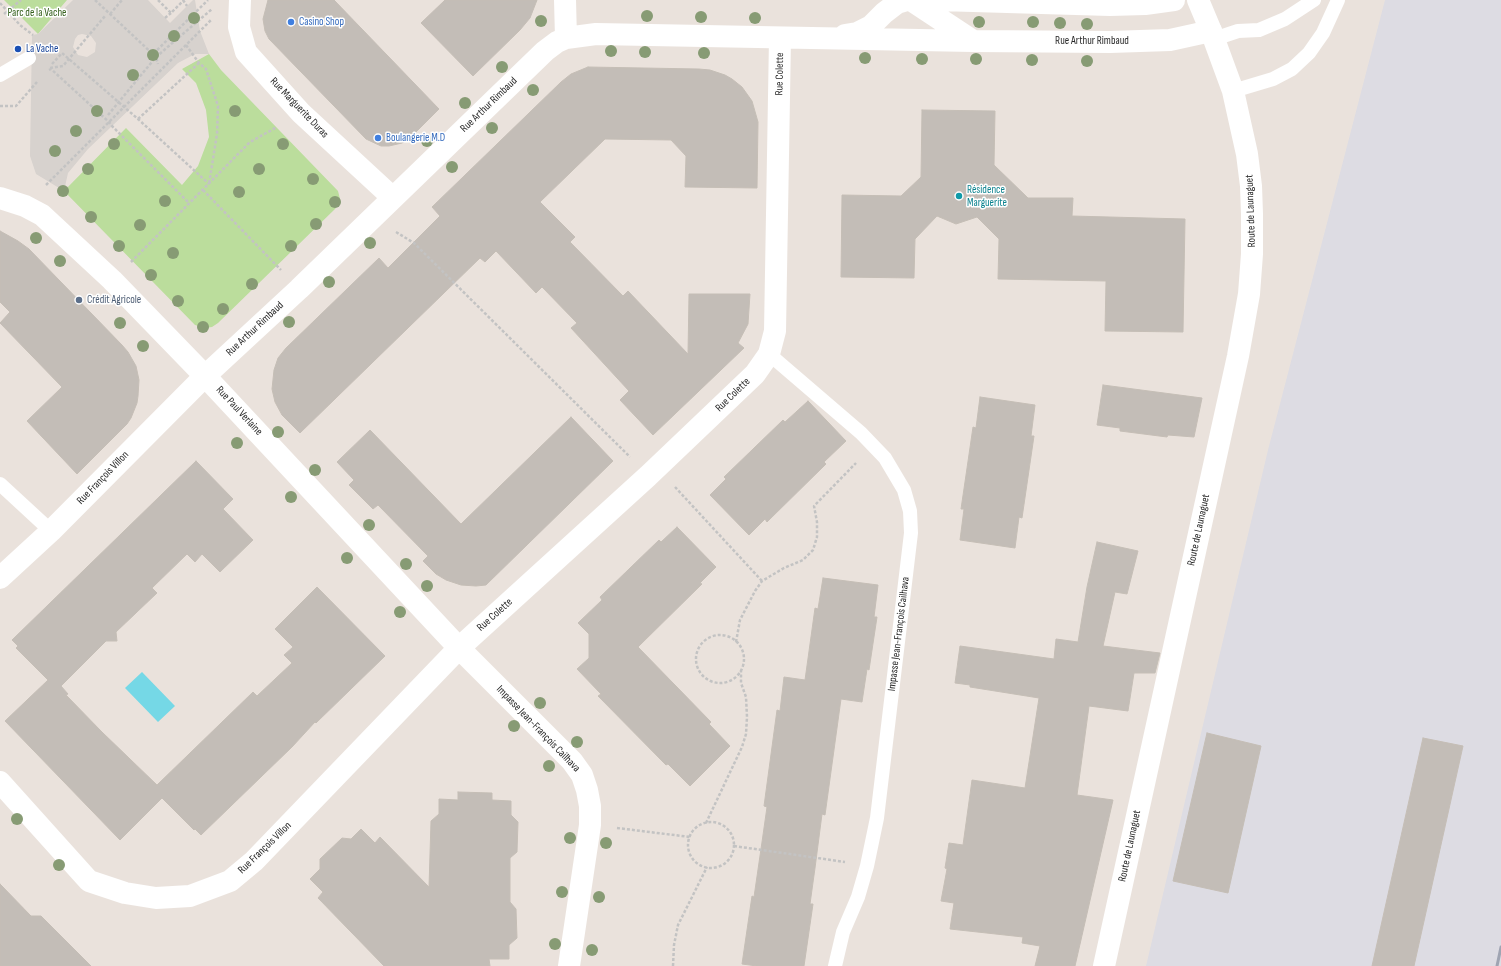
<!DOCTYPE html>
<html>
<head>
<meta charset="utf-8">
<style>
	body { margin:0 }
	canvas { display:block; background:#eae2dc }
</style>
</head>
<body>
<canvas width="1501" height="966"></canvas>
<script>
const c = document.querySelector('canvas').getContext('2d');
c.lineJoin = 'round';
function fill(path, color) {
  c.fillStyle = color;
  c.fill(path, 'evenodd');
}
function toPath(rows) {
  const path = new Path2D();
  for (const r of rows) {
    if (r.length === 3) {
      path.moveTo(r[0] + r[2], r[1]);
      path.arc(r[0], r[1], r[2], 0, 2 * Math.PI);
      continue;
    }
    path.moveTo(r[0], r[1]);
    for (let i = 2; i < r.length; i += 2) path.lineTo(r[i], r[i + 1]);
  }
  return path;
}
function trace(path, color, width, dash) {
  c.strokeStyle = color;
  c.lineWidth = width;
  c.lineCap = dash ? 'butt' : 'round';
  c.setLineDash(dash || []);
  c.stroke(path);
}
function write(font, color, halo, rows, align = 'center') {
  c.font = font + ' "Sofia Sans Condensed",sans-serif';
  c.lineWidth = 3;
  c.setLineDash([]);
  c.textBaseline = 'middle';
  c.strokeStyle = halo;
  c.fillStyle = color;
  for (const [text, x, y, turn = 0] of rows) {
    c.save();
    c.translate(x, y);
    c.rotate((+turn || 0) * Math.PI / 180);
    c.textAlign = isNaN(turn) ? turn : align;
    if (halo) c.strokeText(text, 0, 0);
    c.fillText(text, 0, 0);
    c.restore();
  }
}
const industrial = toPath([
	[1385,0,1501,0,1501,966,1146,966,1268,450]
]);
const green = toPath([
	[4,0,67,0,38,34],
	[209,54,221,70,338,191,340,199,338,205,335,209,218,323,212,327,205,328,195,325,64,191,126,128,182,185,198,166,209,137,206,110,196,83,182,69]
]);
const plaza = toPath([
	[73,0,148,0,170,23,193,0,195,0,200,31,209,54,195,54,178,63,88,149,68,173,64,191,36,174,30,156,32,35,38,34],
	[82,34,91,36,96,43,95,52,87,57,78,55,73,47,75,39,78,35]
]);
const water = toPath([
	[142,672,175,706,158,722,125,688]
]);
const building = toPath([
	[268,0,334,0,439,109,410,138,402,143,389,146,381,146,366,139,269,39,265,31,263,19,268,0],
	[445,0,537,0,530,18,520,30,473,76,421,23,445,0],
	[588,67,699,69,710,70,725,75,732,79,742,87,752,101,758,122,757,188,685,187,686,156,671,140,605,139,540,202,575,237,570,242,623,296,628,291,688,354,689,294,750,294,748,324,738,343,744,348,653,435,620,400,629,391,571,328,577,323,542,287,536,293,496,251,485,262,480,258,300,433,282,415,275,402,272,389,274,370,278,358,286,348,379,258,388,268,440,216,432,207,561,82,571,74,588,67],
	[922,110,995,111,994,165,1028,198,1073,198,1072,216,1185,219,1183,332,1105,331,1106,281,998,279,999,239,977,217,956,224,937,216,915,239,914,278,841,277,842,195,901,196,921,177,922,110],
	[0,231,18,241,29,249,122,345,128,352,136,366,139,380,138,396,137,403,131,418,127,424,77,474,27,421,62,387,0,323,10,312,0,302,0,231],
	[1103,385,1202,398,1194,437,1168,435,1167,437,1120,431,1120,428,1097,425,1103,385],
	[980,397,1035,405,1031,436,1034,436,1022,518,1019,517,1015,548,960,540,964,509,961,509,966,475,973,427,976,428,980,397],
	[808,401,846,441,824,462,826,464,767,522,765,519,749,535,710,495,726,479,724,477,783,420,785,422,808,401],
	[571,417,613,461,486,585,476,586,461,585,446,580,436,574,423,561,428,556,378,505,373,509,349,485,354,480,337,462,370,430,461,524,571,417],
	[196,461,233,499,223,509,253,540,220,572,202,554,195,562,187,554,152,588,157,593,116,632,117,641,106,641,61,686,68,694,66,695,102,732,157,785,253,692,257,696,292,663,284,655,293,647,275,629,317,587,385,656,316,723,315,722,292,747,201,835,195,829,194,830,162,798,120,840,5,721,48,680,16,648,18,646,12,640,196,461],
	[677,527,716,567,700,583,702,584,638,647,711,722,709,724,730,746,690,786,668,764,666,765,598,696,601,694,577,669,589,658,589,634,578,623,602,600,600,597,659,540,661,542,677,527],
	[1097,542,1138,551,1127,594,1115,592,1103,646,1160,653,1155,673,1134,673,1128,711,1089,706,1077,795,1113,800,1075,966,1035,966,1040,946,1022,943,1023,937,950,929,954,903,941,901,947,869,945,868,949,843,963,845,972,780,1025,788,1039,698,970,687,970,685,955,683,960,646,1054,659,1056,639,1078,642,1087,587,1097,542],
	[823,578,878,585,874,617,877,617,869,670,867,669,862,702,841,699,825,815,822,814,815,868,810,904,813,904,804,966,757,966,742,964,752,896,754,897,762,842,767,807,764,806,777,710,780,711,784,677,805,680,815,608,818,609,823,578],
	[1207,733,1261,746,1228,893,1173,881,1207,733],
	[1423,738,1463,746,1414,966,1372,966,1423,738],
	[458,792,492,793,492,800,511,801,511,815,518,822,517,852,510,858,510,902,516,909,517,938,509,945,509,959,489,959,490,966,384,966,318,898,323,892,310,879,320,869,320,859,342,838,351,839,361,829,375,843,380,837,429,887,431,821,439,814,439,799,458,800,458,792],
	[0,884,31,916,41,916,91,966,0,966,0,884]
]);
const path = toPath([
	[95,0,156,57,158,64],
	[158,0,171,13,184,0],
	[183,0,187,6],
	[0,3,20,25,33,35],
	[4,14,21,0],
	[110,14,122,0],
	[165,18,171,13],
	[186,45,199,63,206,69,218,106,217,134,209,184],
	[150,57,208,0],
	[52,64,62,53,138,119,209,184],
	[50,68,63,66,105,16],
	[49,70,51,69,109,122,112,126,189,203],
	[0,106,16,106,37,82],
	[108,115,156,57,212,9],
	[138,119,199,63],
	[46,185,211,20],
	[203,190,281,270],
	[396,232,414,243,630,457],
	[131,262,250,142,277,127],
	[675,487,762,581],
	[720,659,24],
	[736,642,740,620,755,591,762,581,784,568,803,560,813,550,817,537,817,522,814,506,856,463],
	[711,845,23],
	[706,823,742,747,746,734,747,717,746,697,741,683,741,670],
	[617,828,690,837],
	[734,846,845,862],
	[673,966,674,945,678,925,707,867]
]);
const lane = toPath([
	[1214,39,1238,31,1259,30,1285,19,1314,0],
	[0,75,29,58],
	[1233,91,1273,79,1292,69,1309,53,1323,33,1338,0],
	[769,354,861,433,885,458,904,490,910,511,911,533,877,818,867,866,858,897,843,932,835,966],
	[0,484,51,531]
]);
const street = toPath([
	[240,0,239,27,246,52,301,113,393,198],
	[565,0,566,38],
	[911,0,973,41],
	[939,0,1110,5,1145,4,1174,0],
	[845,35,857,33,871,26,884,13,897,3,907,0],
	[0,198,25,206,42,215,112,280,205,376,459,648,572,761,582,775,587,790,590,806,590,825,569,966],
	[0,578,51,531,205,376,299,289,545,51,557,42,566,38,596,34,973,41,1110,42,1170,40,1211,31],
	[0,782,89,881,125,893,156,898,190,896,230,881,254,861,459,648,648,476,755,374,769,354,775,331,780,38]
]);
const secondary = toPath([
	[1104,966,1238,356,1249,294,1252,254,1252,214,1251,186,1247,154,1233,91,1211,31,1198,0]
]);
const rail = toPath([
	[1497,966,1501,947]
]);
const trees = [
	[647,16],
	[701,17],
	[194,18],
	[755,18],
	[541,21],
	[979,22],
	[1033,22],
	[1060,23],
	[1087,24],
	[174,36],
	[611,51],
	[645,52],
	[704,53],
	[153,55],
	[865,58],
	[922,59],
	[976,59],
	[1032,60],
	[1087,61],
	[502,67],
	[133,75],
	[533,90],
	[465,103],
	[97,111],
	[235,111],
	[492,128],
	[76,131],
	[427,141],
	[114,144],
	[283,144],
	[55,151],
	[452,167],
	[88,169],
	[259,169],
	[313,179],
	[63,191],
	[239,192],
	[165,201],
	[335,202],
	[91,217],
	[316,224],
	[140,225],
	[36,238],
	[370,243],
	[119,246],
	[291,246],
	[173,253],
	[60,261],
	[151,275],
	[329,282],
	[252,284],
	[178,301],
	[223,309],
	[289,322],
	[120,323],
	[203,327],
	[143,346],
	[278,432],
	[237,443],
	[315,470],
	[291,497],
	[369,525],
	[347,558],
	[406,564],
	[427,586],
	[400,612],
	[540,703],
	[514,726],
	[577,742],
	[549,766],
	[17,819],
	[570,838],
	[606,843],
	[59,865],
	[562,892],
	[599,897],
	[555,944],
	[592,950]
];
const markers = [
	[291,22,4,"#3f7fe0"],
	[18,49,4,"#1a4fb4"],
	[378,138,4,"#3f7fe0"],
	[959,196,4,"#0f9aa8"],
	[79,300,4,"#5c6f8a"]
];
const parkNames = [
	["Parc de la Vache",37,13]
];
const shopNames = [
	["Casino Shop",299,22],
	["Boulangerie M.D",386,138]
];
const streetNames = [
	["Rue Arthur Rimbaud",1092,41],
	["Rue Colette",780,74,-89],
	["Rue Arthur Rimbaud",489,105,-44],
	["Rue Marguerite Duras",299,108,46],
	["Route de Launaguet",1251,211,-92],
	["Rue Arthur Rimbaud",255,329,-43],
	["Rue Colette",733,395,-44],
	["Rue Paul Verlaine",239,411,47],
	["Rue François Villon",103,478,-46],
	["Route de Launaguet",1199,530,-78],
	["Rue Colette",495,615,-42],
	["Impasse Jean-François Cailhava",899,634,-83],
	["Impasse Jean-François Cailhava",538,729,46],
	["Route de Launaguet",1130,846,-78],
	["Rue François Villon",265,848,-44]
];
const transitNames = [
	["La Vache",26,49]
];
const cultureNames = [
	["Résidence",967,190],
	["Marguerite",967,203]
];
const serviceNames = [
	["Crédit Agricole",87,300]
];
fill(industrial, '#dddce3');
fill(green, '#bbdd9c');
fill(plaza, '#d7d2ce');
fill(water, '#75d8e6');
fill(building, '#c3bdb7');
trace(building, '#c5beb6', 1);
trace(path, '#c3c3c3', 2.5, [3, 2]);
trace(lane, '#fff', 14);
trace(street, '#fff', 22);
trace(secondary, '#fff', 22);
trace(rail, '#9fa4b2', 3);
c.fillStyle = '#879b74';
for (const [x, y] of trees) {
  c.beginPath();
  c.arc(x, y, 6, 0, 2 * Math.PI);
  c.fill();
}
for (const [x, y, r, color] of markers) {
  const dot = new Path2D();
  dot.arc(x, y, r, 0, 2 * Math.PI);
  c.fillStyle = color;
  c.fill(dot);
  trace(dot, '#fff', 1.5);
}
write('11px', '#36611e', '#fff', parkNames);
write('11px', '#366cbe', '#fff', shopNames, 'left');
write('11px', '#292929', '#fff', streetNames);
write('11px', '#164399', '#fff', transitNames, 'left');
write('11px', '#0d838f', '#fff', cultureNames, 'left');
write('11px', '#4e5e75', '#fff', serviceNames, 'left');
</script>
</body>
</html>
